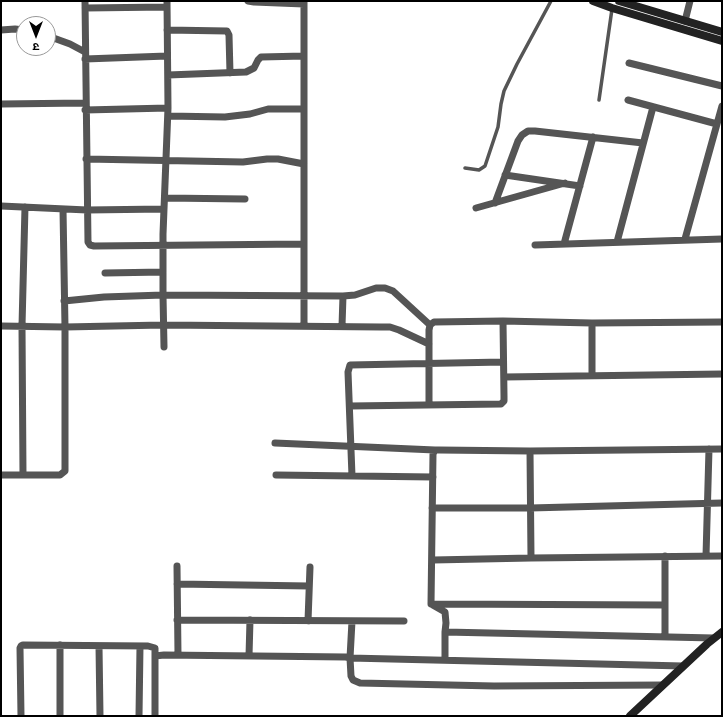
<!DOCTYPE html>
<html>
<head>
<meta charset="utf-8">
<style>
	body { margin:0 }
	#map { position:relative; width:723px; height:717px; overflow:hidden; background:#fff; font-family:Mulish,"Noto Sans Devanagari",sans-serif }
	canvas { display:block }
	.frame { position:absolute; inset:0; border:2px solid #000; pointer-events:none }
	.north { position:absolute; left:16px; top:16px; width:40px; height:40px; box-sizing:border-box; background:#fff; border:1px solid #999; border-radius:50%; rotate:180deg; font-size:11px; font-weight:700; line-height:16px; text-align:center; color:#000 }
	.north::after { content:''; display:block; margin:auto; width:14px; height:18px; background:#000; clip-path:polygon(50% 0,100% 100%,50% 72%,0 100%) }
</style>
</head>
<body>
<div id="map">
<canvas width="723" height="717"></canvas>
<div class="frame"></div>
<div class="north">उ</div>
</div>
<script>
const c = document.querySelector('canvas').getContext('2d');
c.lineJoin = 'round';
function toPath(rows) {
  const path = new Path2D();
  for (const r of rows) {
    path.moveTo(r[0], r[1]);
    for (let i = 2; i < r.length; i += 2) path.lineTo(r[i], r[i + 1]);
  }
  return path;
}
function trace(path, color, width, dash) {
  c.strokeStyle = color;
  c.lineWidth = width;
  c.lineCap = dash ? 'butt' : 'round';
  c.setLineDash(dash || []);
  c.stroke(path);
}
const lane = toPath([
	[599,100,612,9],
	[465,168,479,170,485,166,498,127,501,104,504,91,517,64,551,1]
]);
const street = toPath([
	[85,1,88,242,90,245,94,246,303,244],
	[248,1,254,2,304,4],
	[304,1,304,325],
	[85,8,167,7],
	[685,21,690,1],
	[1,30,15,29,24,30],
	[167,30,227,31,229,35,230,73],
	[48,36,70,44,85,52],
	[85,59,167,56],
	[629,63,722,86],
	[168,75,246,72,254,68,258,60,261,57,304,56],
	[628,100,717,124],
	[1,104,85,103],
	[85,110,168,108],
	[168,116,225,117,250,114,268,109,304,109],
	[86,159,243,162,267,159,278,159,304,164],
	[505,175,580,186],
	[165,198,245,199],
	[495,203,518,141,522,135,528,131,535,131,643,143],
	[1,206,87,210,164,209],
	[476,208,565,183],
	[685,239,722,106],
	[617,242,653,107],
	[564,244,593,137],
	[535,245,722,239],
	[105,273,163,272],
	[64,301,104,297,163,295,163,234,168,108,167,1],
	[592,323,592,376],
	[1,326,65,327,63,209],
	[342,326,343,296],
	[164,347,163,295,343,296,355,295,376,288,385,288,393,291,430,325],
	[504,377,722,374],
	[429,405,429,330,430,325,434,322,503,321,592,323,722,322],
	[350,406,501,404,504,401,504,396,503,321],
	[275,443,435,450],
	[530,451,531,558],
	[1,475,60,475,65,471,65,327,163,325,381,327,390,327,399,330,429,344],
	[23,475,22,326,25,207],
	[276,475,433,477],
	[352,476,348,372,350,365,503,362],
	[432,508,530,508,722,503],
	[665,556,665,637],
	[706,556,709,449],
	[433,560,531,558,722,556],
	[177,566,178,655],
	[177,584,309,586],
	[431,604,665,605],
	[177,620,404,621],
	[308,621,310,567],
	[352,621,350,658,683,666],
	[445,632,445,660],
	[714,638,445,632,446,623,445,612,431,604,433,454,435,450,439,450,530,451,722,449],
	[99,646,100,716],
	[249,656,250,620],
	[21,716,20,648,21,646,23,645,148,646,155,648,155,656],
	[60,716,60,645],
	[139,716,140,646],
	[155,716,155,656,164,655,346,657,350,658,351,676,353,680,360,683,494,686,663,685]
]);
const secondary = toPath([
	[593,1,612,8,722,41],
	[619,1,722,32],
	[630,716,707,644,722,632]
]);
trace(lane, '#555', 3.5);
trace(street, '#555', 7);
trace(secondary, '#222', 8);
</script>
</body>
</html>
